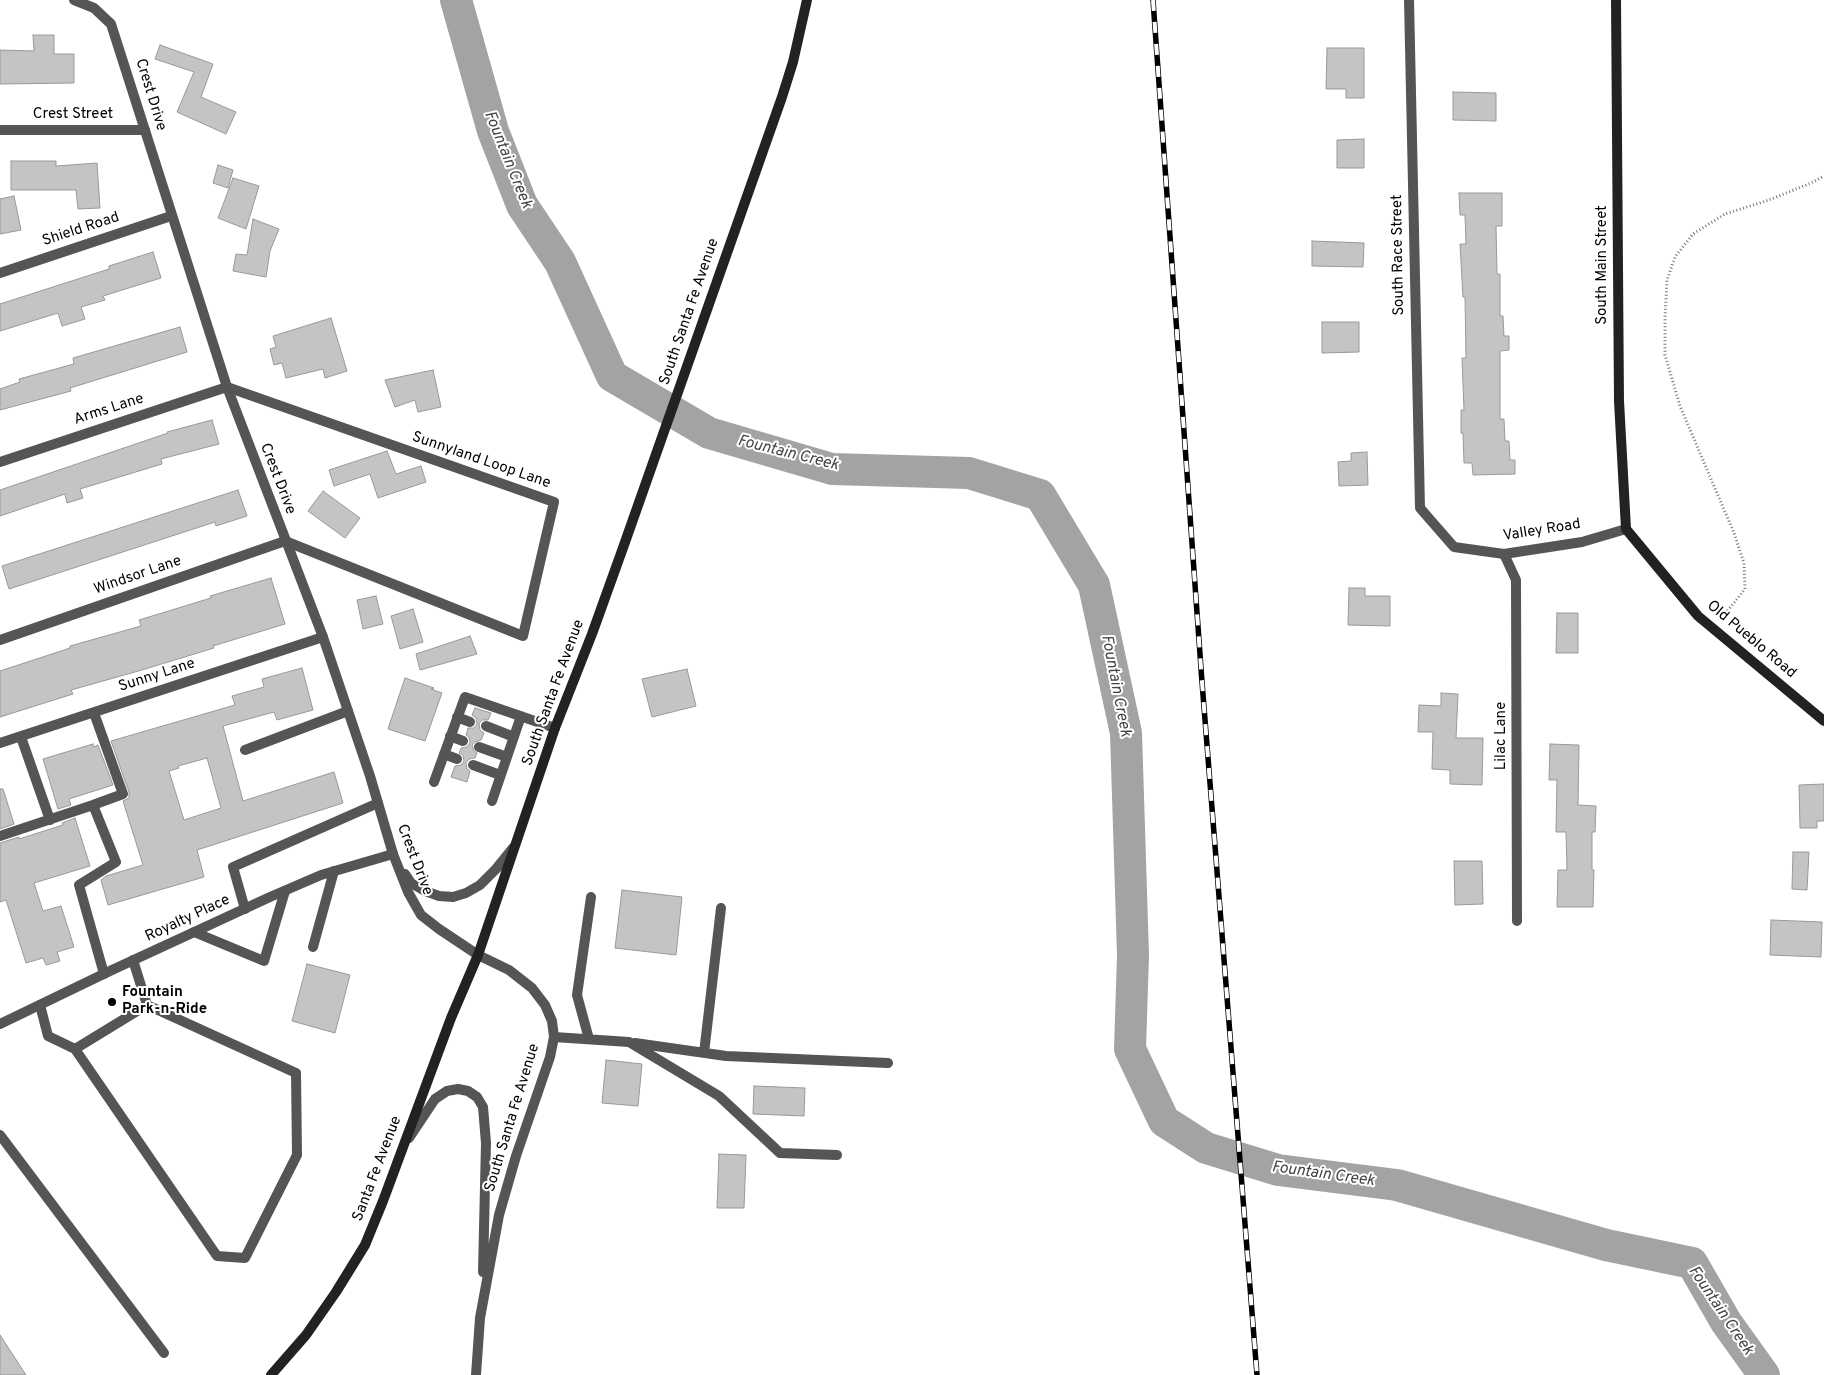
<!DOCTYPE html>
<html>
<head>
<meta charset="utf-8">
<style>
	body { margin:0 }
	canvas { display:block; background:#fff }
</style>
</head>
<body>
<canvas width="1824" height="1375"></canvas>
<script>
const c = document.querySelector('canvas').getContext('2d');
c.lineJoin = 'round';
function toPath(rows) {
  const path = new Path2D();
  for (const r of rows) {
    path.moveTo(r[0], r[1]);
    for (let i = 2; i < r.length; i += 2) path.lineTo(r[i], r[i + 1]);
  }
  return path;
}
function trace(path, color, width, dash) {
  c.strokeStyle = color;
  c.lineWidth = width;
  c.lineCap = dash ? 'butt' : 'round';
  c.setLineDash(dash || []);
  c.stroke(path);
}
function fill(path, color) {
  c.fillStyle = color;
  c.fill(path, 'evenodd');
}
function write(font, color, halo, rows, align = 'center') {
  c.font = font + ' Overpass,sans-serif';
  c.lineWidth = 4;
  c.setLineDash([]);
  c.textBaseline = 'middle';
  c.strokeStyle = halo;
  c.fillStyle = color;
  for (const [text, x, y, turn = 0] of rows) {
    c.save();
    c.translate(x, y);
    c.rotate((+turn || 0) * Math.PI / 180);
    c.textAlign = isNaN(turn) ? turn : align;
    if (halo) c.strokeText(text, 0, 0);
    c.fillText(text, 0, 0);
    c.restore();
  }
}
const river = toPath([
	[456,0,493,131,522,205,560,262,612,376,709,433,832,469,969,473,1040,495,1094,585,1126,733,1133,955,1130,1049,1164,1121,1206,1148,1278,1170,1397,1185,1606,1245,1692,1263,1726,1322,1764,1375]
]);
const building = toPath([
	[33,35,54,35,54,54,74,54,74,83,0,84,0,50,34,51,33,35],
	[160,45,213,64,201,97,236,112,226,134,177,112,194,72,155,59,160,45],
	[1327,48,1364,48,1364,98,1346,98,1346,89,1326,89,1327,48],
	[1453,92,1496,93,1496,121,1453,120,1453,92],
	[1364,139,1364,168,1337,168,1337,140,1364,139],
	[11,161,56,161,56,166,97,163,100,208,78,209,76,190,11,190,11,161],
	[218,165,233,170,228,188,213,183,218,165],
	[233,178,259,186,246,229,218,218,233,178],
	[1459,193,1502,193,1502,226,1496,226,1497,274,1500,274,1500,316,1503,316,1504,336,1509,336,1509,350,1500,351,1500,419,1504,419,1505,441,1509,441,1510,460,1515,460,1515,474,1473,475,1472,463,1464,463,1463,433,1461,433,1461,410,1464,410,1462,358,1466,358,1465,297,1463,297,1460,244,1466,244,1465,215,1460,215,1459,193],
	[14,196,21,230,0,234,0,199,14,196],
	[253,219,279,229,270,251,266,277,233,271,236,254,247,255,253,219],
	[1312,241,1364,243,1363,267,1312,266,1312,241],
	[153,252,161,278,103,296,105,300,81,307,85,319,62,326,58,313,0,331,0,304,109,269,109,266,153,252],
	[331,318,347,371,325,378,323,369,286,378,282,363,274,365,270,349,276,347,273,336,331,318],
	[1322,322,1359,322,1359,352,1322,353,1322,322],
	[180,327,187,352,70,388,71,391,0,410,0,389,20,382,19,379,74,364,73,358,180,327],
	[433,370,441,407,418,412,415,400,395,407,385,380,433,370],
	[212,420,219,444,161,459,162,464,80,489,83,498,67,503,65,494,0,516,0,490,168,433,167,432,212,420],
	[387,451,396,474,421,466,426,482,378,498,370,474,334,486,329,470,387,451],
	[1367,452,1368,485,1339,486,1338,462,1351,461,1351,453,1367,452],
	[238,490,247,516,216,526,215,522,9,589,2,566,238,490],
	[323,491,360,518,345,538,308,511,323,491],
	[271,578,285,624,213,646,214,648,142,670,71,690,73,694,0,717,0,671,70,648,70,646,141,626,139,620,211,598,210,596,271,578],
	[1349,588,1365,588,1365,596,1390,596,1390,626,1348,625,1349,588],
	[376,596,383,624,363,629,357,600,376,596],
	[413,609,423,642,400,649,391,616,413,609],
	[1557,613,1578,613,1578,653,1556,653,1557,613],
	[470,636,477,654,420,670,416,654,470,636],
	[302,668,313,710,277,720,274,712,223,726,243,801,334,772,343,803,197,850,204,877,108,905,101,880,106,876,143,865,123,801,129,798,129,792,111,741,235,705,232,696,264,687,262,679,302,668],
	[207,758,221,808,184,820,169,771,179,768,178,766,207,758],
	[687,669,696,706,652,717,642,679,687,669],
	[405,678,434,688,431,689,442,693,425,741,388,729,405,678],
	[1441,693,1458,694,1456,738,1483,738,1482,785,1450,784,1450,770,1432,769,1433,732,1418,732,1419,705,1441,706,1441,693],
	[475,708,491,713,488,720,482,720,479,724,480,730,484,733,481,740,475,742,472,745,474,751,477,753,475,758,469,759,466,763,467,769,470,771,467,782,451,777,455,766,461,765,464,761,463,755,459,753,461,748,467,747,470,743,469,737,466,735,468,728,474,728,477,724,476,718,472,715,475,708],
	[93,744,93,747,98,745,113,785,69,799,71,805,58,809,43,759,93,744],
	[1550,744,1579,745,1578,805,1596,806,1595,832,1592,832,1592,870,1594,870,1593,907,1557,907,1558,870,1567,870,1566,832,1556,832,1557,780,1549,780,1550,744],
	[1824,784,1824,821,1817,821,1817,828,1800,828,1799,785,1824,784],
	[0,789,3,789,14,824,0,829,0,789],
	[75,818,90,866,34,883,43,911,61,906,74,947,57,952,60,961,46,965,43,958,26,963,6,900,0,902,0,843,19,837,19,839,63,825,62,823,75,818],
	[1793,852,1809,852,1807,890,1792,889,1793,852],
	[1454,861,1482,861,1483,904,1455,905,1454,861],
	[622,890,682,897,676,955,615,948,622,890],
	[1771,920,1822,922,1821,957,1770,955,1771,920],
	[307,964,350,975,335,1033,292,1021,307,964],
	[606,1060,642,1064,638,1106,602,1103,606,1060],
	[754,1086,805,1088,804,1116,753,1114,754,1086],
	[719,1154,746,1155,744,1208,717,1208,719,1154],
	[0,1335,26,1375,0,1375,0,1335]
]);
const path = toPath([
	[1721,619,1745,589,1744,563,1734,533,1680,406,1665,355,1665,318,1667,280,1675,257,1693,234,1725,214,1769,200,1811,183,1824,176]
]);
const service = toPath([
	[94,713,123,794,93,805,116,862,79,885,104,974],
	[457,717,470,722],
	[486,726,514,737],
	[450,736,463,741],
	[21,737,50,820],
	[479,747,507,757],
	[245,750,348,711],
	[444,754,457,759],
	[473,765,500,775],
	[434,782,465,697,555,728],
	[492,801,521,716],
	[0,836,93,805],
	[245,909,233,867,378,803],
	[194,932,264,961,285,891],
	[313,947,334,871],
	[40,1005,48,1036,75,1049,217,1256,245,1258,297,1155,296,1073,147,1005,133,960],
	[554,1037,629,1042,719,1096,780,1153,837,1155],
	[589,1039,577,995,591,897],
	[635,1043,726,1056,888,1063],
	[75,1049,147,1005],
	[704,1053,721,908],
	[0,1135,164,1353]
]);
const minor = toPath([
	[1409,0,1420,508,1454,547,1504,554,1582,542,1626,529],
	[0,130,145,130],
	[0,273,171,216],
	[0,462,227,387,554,502,523,636,285,541,0,640],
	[1504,554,1516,580,1517,921],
	[0,743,323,637],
	[0,1024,112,970,270,897,321,875,393,854]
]);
const tertiary = toPath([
	[74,0,94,8,111,24,227,387,323,637,370,776,393,854,408,892,421,915,439,929,478,955,509,970,532,988,545,1005,552,1021,554,1037,550,1057,516,1156,499,1215,480,1318,476,1375],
	[405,874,411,883,425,891,439,896,453,897,466,893,480,885,496,869,513,848],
	[409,1138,435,1099,447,1091,458,1089,468,1091,477,1097,483,1107,486,1143,483,1272]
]);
const secondary = toPath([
	[1616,0,1619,401,1626,529,1698,616,1824,721],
	[271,1375,306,1335,336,1292,365,1245,383,1201,451,1018,478,955,555,728,592,634,624,545,782,97,793,62,807,0]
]);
const rail = toPath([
	[1153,0,1202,682,1257,1375]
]);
const markers = [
	[112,1002,5,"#000"]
];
const streetNames = [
	["Crest Drive",150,95,73],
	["Crest Street",73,115],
	["Shield Road",81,230,-18],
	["South Race Street",1399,255,-91],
	["South Main Street",1603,265,-90],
	["South Santa Fe Avenue",690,312,-71],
	["Arms Lane",109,410,-18],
	["Sunnyland Loop Lane",481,461,19],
	["Crest Drive",277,479,69],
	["Valley Road",1542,531,-9],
	["Windsor Lane",138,576,-19],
	["Old Pueblo Road",1751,640,40],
	["Sunny Lane",157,676,-18],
	["South Santa Fe Avenue",554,693,-70],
	["Lilac Lane",1502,736,-90],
	["Crest Drive",414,860,69],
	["Royalty Place",188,919,-25],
	["South Santa Fe Avenue",513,1118,-73],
	["Santa Fe Avenue",378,1169,-69]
];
const poiNames = [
	["Fountain",122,993],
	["Park-n-Ride",122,1010]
];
const waterNames = [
	["Fountain Creek",507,160,68],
	["Fountain Creek",788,454,14],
	["Fountain Creek",1115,686,79],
	["Fountain Creek",1323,1175,8],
	["Fountain Creek",1720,1311,56]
];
trace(river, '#a3a3a3', 32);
fill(building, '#c4c4c4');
trace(building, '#999', 1);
trace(path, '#777', 3, [1, 2.5]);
trace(service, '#555', 10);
trace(minor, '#555', 10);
trace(tertiary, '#555', 10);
trace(secondary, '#222', 10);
trace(rail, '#000', 5.5);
trace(rail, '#fff', 4, [11]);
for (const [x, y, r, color] of markers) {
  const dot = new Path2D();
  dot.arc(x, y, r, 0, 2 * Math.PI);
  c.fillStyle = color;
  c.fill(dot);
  trace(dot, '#fff', 2);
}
write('15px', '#000', '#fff', streetNames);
write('bold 15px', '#000', '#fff', poiNames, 'left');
write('italic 16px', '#444', '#fff', waterNames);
</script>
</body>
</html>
